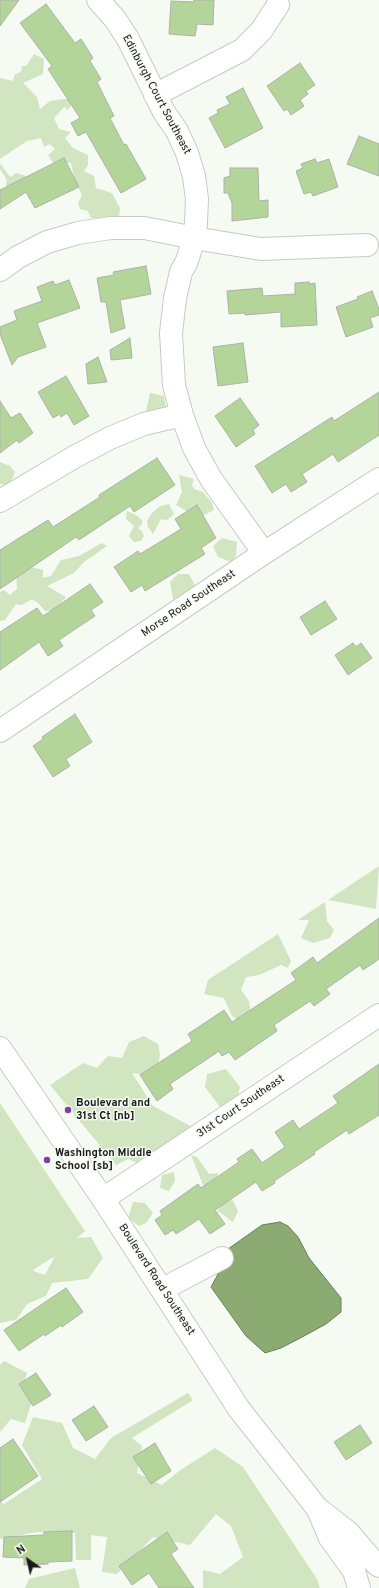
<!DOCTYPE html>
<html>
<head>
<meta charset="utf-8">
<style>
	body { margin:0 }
	#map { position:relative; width:379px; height:1588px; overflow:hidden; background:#f5faf3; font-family:Overpass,sans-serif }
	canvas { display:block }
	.north { position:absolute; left:8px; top:1540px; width:40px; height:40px; -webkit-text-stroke:3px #f5faf3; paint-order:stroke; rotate:326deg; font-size:11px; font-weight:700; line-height:16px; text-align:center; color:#1a1b19 }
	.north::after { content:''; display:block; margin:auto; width:14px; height:18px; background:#1a1b19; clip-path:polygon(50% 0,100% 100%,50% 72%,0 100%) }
</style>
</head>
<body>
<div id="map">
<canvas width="379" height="1588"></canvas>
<div class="north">N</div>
</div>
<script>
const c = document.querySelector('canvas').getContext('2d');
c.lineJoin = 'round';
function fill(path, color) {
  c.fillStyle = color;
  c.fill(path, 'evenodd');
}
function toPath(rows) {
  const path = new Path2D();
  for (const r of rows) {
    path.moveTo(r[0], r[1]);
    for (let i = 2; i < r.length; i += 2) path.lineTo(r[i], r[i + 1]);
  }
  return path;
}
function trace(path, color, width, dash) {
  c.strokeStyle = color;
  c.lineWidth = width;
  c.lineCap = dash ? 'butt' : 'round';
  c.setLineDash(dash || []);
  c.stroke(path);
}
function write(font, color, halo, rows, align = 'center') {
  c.font = font + ' Overpass,sans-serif';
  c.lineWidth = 3;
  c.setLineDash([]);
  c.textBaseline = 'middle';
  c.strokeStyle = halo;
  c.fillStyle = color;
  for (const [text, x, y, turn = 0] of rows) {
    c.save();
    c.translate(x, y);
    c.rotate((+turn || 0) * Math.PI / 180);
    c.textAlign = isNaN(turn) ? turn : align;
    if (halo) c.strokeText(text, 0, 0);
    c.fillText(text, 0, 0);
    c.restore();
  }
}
const green = toPath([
	[34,54,44,59,43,74,23,83,37,97,40,109,50,101,78,97,68,110,64,107,54,118,59,129,71,132,65,138,73,148,88,155,88,165,84,171,94,176,96,188,112,193,120,208,119,218,91,218,88,211,80,209,78,203,82,195,74,178,71,163,53,163,48,155,55,149,50,144,44,147,41,138,27,141,0,159,0,78,13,81,15,74,21,72,22,66,26,66],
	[0,163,10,177,16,173,26,176,22,191,10,191,6,185,7,180,0,169],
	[150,393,164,396,166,407,154,415,146,411],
	[0,462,10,466,15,472,10,485,0,484],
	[179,475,194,479,192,485,194,489,203,492,212,503,214,510,198,518,176,505,182,492],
	[169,504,174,514,167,520,161,519,153,534,148,527,147,521,152,513,160,506],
	[127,511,136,515,142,520,142,524,138,528,142,531,144,536,141,541,134,542,129,536,134,526,126,519],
	[222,538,237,542,236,556,231,562,218,557,213,546],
	[102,543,107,546,84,562,74,573,47,586,66,597,55,610,45,611,38,603,32,599,22,605,16,604,5,620,0,621,0,592,4,590,10,595,17,589,16,571,26,566,43,570,43,578,51,576,61,560,79,556],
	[178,574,189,574,196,587,183,600,173,599,170,582],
	[379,866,376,909,328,900],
	[325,902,327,921,334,930,330,938,313,943,301,938,309,920,298,920],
	[278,934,291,961,288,968,281,965,259,975,246,977,241,990,249,1001,251,1015,244,1024,232,1016,224,998,204,994,208,980],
	[144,1036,158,1044,160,1055,157,1068,145,1075,132,1073,153,1106,196,1129,143,1165,128,1159,116,1165,50,1085,83,1063,97,1068,108,1056,122,1058,129,1042],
	[226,1069,240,1087,236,1104,220,1107,205,1087,207,1074],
	[0,1103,85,1231,77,1238,91,1237,103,1258,88,1279,52,1283,46,1296,27,1304,16,1320,0,1323],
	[55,1256,45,1275,33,1271,33,1270],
	[191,1155,197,1157,209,1174,218,1173,215,1188,222,1197,233,1201,238,1211,233,1222,218,1211,220,1203,205,1190],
	[174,1172,175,1181,169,1191,160,1188,162,1175],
	[133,1202,145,1203,153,1213,146,1223,139,1226,128,1218],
	[4,1361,27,1373,23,1385,32,1401,25,1423,11,1419,0,1432,0,1365],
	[188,1393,193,1400,132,1438,142,1446,137,1473,162,1485,179,1471,215,1448,243,1467,317,1579,320,1588,203,1588,203,1570,220,1574,243,1557,231,1526,216,1514,190,1545,153,1537,117,1574,102,1572,107,1537,91,1535,91,1560,76,1560,75,1533,36,1532,0,1539,0,1501,4,1504,42,1479,22,1445,33,1417,62,1423,73,1448,95,1459,111,1438],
	[75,1568,80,1588,25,1588,29,1579]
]);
const water = toPath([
	[280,1222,288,1226,298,1237,309,1258,341,1298,341,1312,326,1324,304,1336,281,1348,265,1353,246,1336,211,1287,217,1276,228,1249,262,1225,280,1222]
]);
const building = toPath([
	[0,0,19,0,0,26,0,0],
	[194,0,214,0,213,25,197,24,195,36,169,34,171,1,194,2,194,0],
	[46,4,75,43,81,39,93,58,90,61,101,79,97,82,114,116,110,118,124,145,126,144,146,179,121,193,86,132,78,136,71,123,80,118,48,69,52,66,20,23,46,4],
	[300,63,315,85,306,91,308,94,300,100,304,106,291,115,287,109,284,111,267,86,300,63],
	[243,88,263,128,225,148,209,118,218,113,217,110,230,104,226,97,243,88],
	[359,136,379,144,379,176,347,164,359,136],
	[64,158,79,187,35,208,26,192,0,209,0,190,64,158],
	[315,159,317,163,329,159,338,187,313,196,311,192,304,194,296,171,303,168,301,164,315,159],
	[230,168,258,168,259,201,268,200,268,217,232,221,232,203,228,193,224,193,224,178,230,176,230,168],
	[146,266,151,294,120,300,125,328,111,333,106,302,101,302,97,278,114,275,113,272,146,266],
	[69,280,80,308,37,323,46,347,18,357,12,365,0,334,0,327,17,320,14,311,42,301,37,287,53,281,55,285,69,280],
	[309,282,309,284,315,283,317,325,281,327,281,312,245,315,245,313,229,314,227,291,262,288,263,296,295,294,295,283,309,282],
	[372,291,379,309,379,315,370,318,373,327,346,337,336,307,358,299,357,297,372,291],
	[130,338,132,358,111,360,110,350,130,338],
	[243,343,248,382,218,386,213,347,243,343],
	[98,357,107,382,88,384,86,364,98,357],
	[66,376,89,416,74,425,67,413,61,417,60,414,53,418,38,392,66,376],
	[379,392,379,435,338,462,333,454,302,474,307,482,291,492,286,484,272,493,255,466,332,417,334,421,379,392],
	[240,398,259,425,253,430,255,434,236,447,215,416,240,398],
	[0,401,11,418,20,413,33,433,19,443,17,440,0,453,0,401],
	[157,458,175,485,134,512,130,506,79,540,76,537,0,589,0,550,48,520,53,527,100,497,99,495,157,458],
	[197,505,216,538,201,548,205,554,145,591,142,585,131,592,114,567,138,551,140,554,181,529,175,519,197,505],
	[90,584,103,602,91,610,95,616,59,640,63,646,48,656,39,642,0,670,0,632,37,608,43,616,90,584],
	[325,601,337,619,311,635,300,617,325,601],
	[353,643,356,647,361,643,372,658,348,675,335,655,353,643],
	[75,714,92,742,66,759,70,766,53,777,33,746,43,739,42,737,75,714],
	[379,918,379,959,363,970,360,965,326,989,330,994,314,1006,310,1001,274,1025,277,1031,235,1060,229,1052,222,1056,219,1051,170,1084,173,1089,157,1101,140,1075,192,1041,188,1034,224,1010,232,1022,296,980,291,973,313,957,317,963,379,918],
	[379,1064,379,1115,349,1134,347,1130,314,1152,315,1154,274,1181,275,1183,262,1191,256,1182,215,1210,225,1224,210,1234,199,1219,176,1234,173,1230,165,1235,155,1220,162,1215,160,1211,198,1184,201,1188,239,1162,237,1159,252,1149,262,1163,285,1147,275,1132,293,1120,299,1129,338,1103,333,1096,379,1064],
	[66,1288,83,1312,62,1327,61,1325,45,1336,44,1334,19,1351,4,1330,66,1288],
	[36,1373,51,1395,33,1406,19,1384,36,1373],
	[94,1406,108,1427,86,1441,72,1420,94,1406],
	[360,1425,372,1443,346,1460,334,1442,360,1425],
	[13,1439,38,1476,0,1502,0,1448,13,1439],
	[155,1443,171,1471,151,1484,133,1457,155,1443],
	[72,1531,72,1561,48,1562,48,1564,24,1565,24,1558,3,1557,4,1537,44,1535,44,1532,72,1531],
	[167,1532,178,1549,171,1554,194,1588,159,1588,149,1573,132,1585,119,1566,167,1532]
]);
const minor = toPath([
	[98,0,115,19,128,39,164,112,177,131,187,153,194,176,197,199,196,223,194,238,187,261,181,272,175,298,171,333,174,385,182,415,194,448,211,479,264,553],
	[155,95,242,50,261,31,278,5],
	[0,270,18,257,47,242,78,233,111,228,144,228,165,232,194,238,261,249,367,245],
	[0,501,76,456,110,438,144,424,182,415],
	[0,731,264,553,379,479],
	[0,1048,103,1199,239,1409,317,1508,349,1533,371,1559,379,1566],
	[103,1199,379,1015],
	[163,1289,222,1258],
	[319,1512,330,1538,354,1571,359,1588]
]);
const markers = [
	[68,1110,4,"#863bac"],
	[47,1160,4,"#863bac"]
];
const streetNames = [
	["Edinburgh Court Southeast",156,95,62],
	["Morse Road Southeast",189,604,-34],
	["31st Court Southeast",241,1107,-34],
	["Boulevard Road Southeast",156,1280,57]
];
const poiNames = [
	["Boulevard and",76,1104],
	["31st Ct [nb]",76,1117],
	["Washington Middle",55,1154],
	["School [sb]",55,1167]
];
fill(green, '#d0e5c0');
fill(water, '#8bab72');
trace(water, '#698057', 1);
fill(building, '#b4d59a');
trace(building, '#adb1aa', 1);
trace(minor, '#c7cbc4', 24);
trace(minor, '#fff', 22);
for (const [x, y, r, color] of markers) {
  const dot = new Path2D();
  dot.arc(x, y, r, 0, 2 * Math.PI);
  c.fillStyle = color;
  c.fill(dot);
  trace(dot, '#f5faf3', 1.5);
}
write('11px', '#1a1b19', '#f5faf3', streetNames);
write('bold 11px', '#1a1b19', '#f5faf3', poiNames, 'left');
</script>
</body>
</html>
